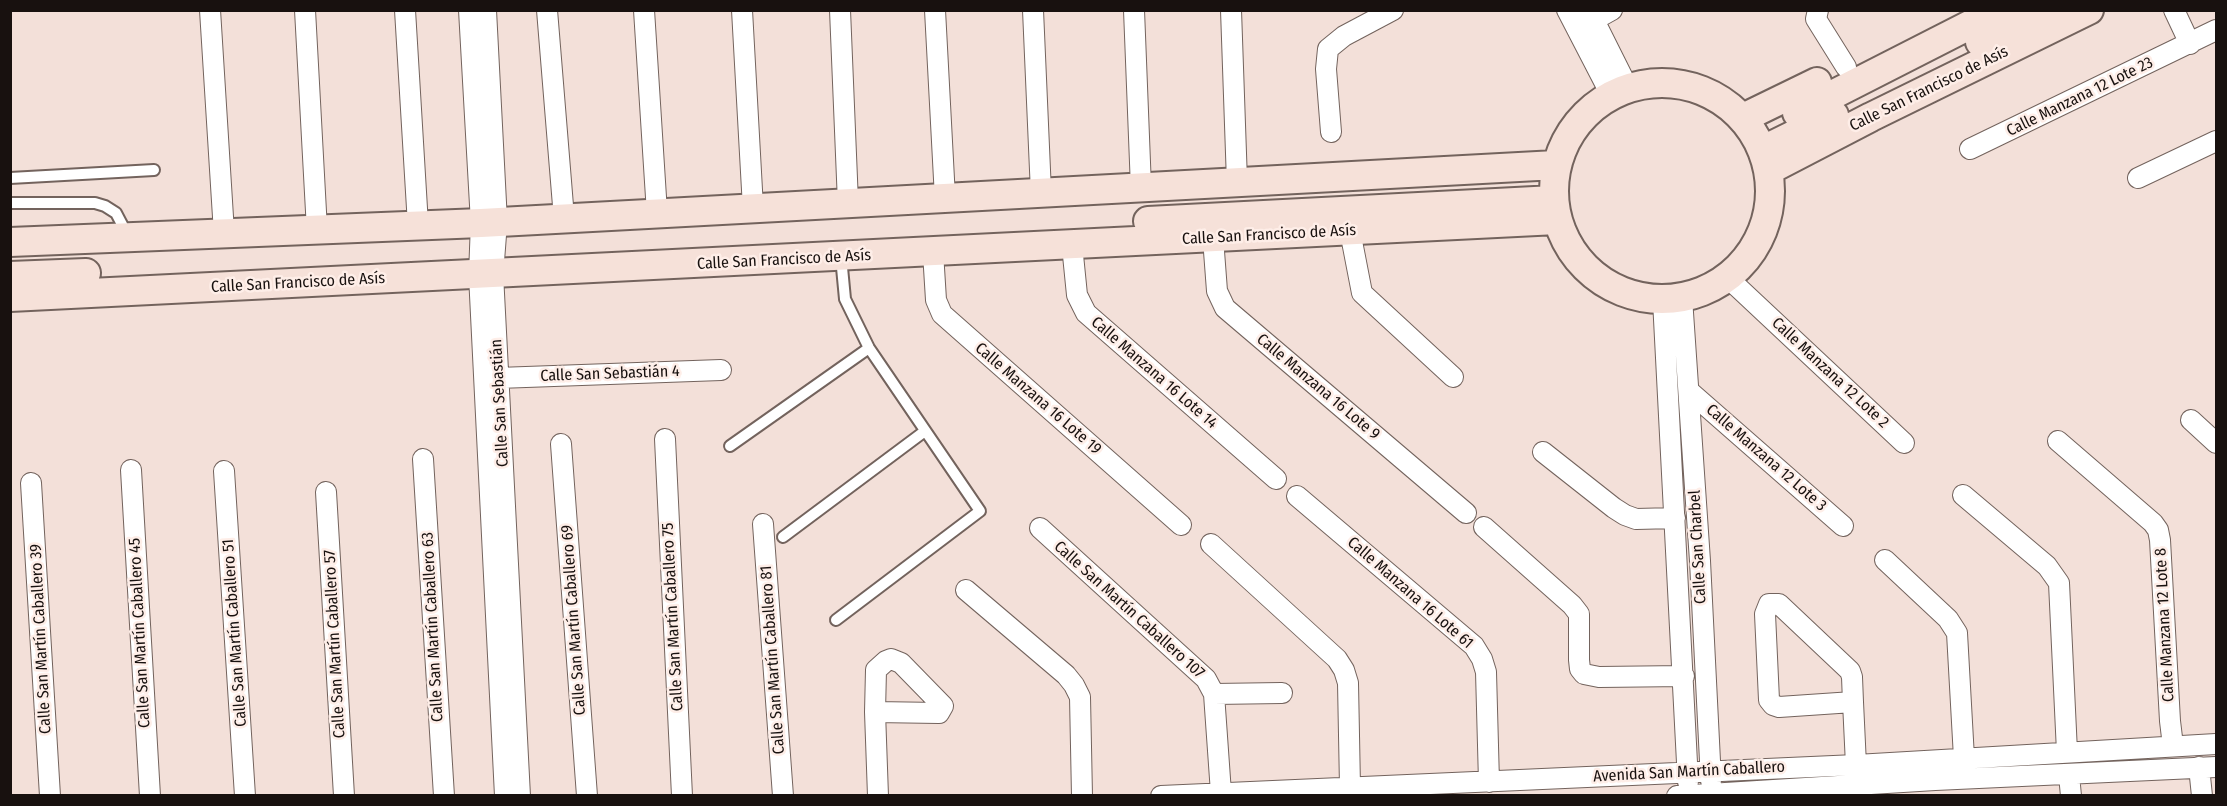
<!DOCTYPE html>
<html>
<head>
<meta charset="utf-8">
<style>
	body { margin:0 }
	#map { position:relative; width:2227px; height:806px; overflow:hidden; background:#f3e0d9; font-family:"Fira Sans Condensed",sans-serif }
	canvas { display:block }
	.frame { position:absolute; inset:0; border:12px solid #18110f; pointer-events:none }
</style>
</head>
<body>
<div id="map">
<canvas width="2227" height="806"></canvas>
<div class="frame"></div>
</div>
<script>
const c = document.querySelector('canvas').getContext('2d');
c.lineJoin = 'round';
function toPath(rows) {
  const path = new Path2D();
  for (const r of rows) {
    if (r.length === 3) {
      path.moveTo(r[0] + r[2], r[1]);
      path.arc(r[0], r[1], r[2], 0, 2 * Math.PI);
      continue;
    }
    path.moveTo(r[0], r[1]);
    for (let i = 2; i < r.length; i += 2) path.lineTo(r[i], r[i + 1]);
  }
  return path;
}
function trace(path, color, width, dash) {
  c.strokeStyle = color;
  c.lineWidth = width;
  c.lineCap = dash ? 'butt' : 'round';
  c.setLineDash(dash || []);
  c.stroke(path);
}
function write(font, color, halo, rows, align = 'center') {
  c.font = font + ' "Fira Sans Condensed",sans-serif';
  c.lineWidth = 5;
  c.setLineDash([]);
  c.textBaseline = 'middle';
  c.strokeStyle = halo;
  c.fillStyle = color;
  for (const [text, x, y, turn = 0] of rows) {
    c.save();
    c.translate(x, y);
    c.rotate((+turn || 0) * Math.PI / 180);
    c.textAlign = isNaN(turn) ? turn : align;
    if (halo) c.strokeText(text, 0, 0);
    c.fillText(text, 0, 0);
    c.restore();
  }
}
const lane = toPath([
	[10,178,154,170],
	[10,203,95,203,105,206,116,213,127,234],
	[730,446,869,348],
	[783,537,925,431],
	[836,620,980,511,869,348,845,299,841,257]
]);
const street = toPath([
	[210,10,224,233],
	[305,10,317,230],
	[405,10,418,225],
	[469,10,481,223,479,275,505,796],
	[486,10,497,222,493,274,520,796],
	[547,10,564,218],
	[644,10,657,213],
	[742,10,753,208],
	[840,10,848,203],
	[935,10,945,198],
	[1033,10,1041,193],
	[1134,10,1141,188],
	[1231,10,1237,182],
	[1567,10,1611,95],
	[1589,10,1628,88],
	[1818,10,1816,19,1846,67],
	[2174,10,2190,44],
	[1594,20,1612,10],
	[1331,132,1326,69,1328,49,1344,36,1393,10],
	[1970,149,2216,30],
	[2138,178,2216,141],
	[1350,231,1362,293,1453,377],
	[1213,238,1217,291,1225,308,1466,513],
	[1072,245,1077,295,1086,313,1276,479],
	[933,252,936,300,942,314,1181,525],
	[1728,278,1904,443],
	[1682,298,1700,561,1711,781],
	[1663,300,1688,782],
	[498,378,721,370],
	[1689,391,1843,526],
	[2191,420,2216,443],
	[665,439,682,796],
	[2058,441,2153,523,2158,530,2160,540,2170,721,2173,746],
	[561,444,587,796],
	[1543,452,1614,508,1625,515,1636,519,1675,518],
	[423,459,444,796],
	[131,470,150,796],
	[224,471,245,796],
	[31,483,50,796],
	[326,492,344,796],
	[1963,495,2047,566,2059,583,2067,752],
	[1297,496,1474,646,1482,659,1486,672,1489,782],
	[763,524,783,796],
	[1484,527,1572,605,1579,614,1579,660,1580,669,1584,674,1599,677,1684,676],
	[1040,528,1206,679,1214,694,1221,793],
	[1211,544,1337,659,1344,670,1348,683,1350,787],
	[1885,560,1948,619,1957,633,1964,758],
	[966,590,1066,675,1074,685,1080,697,1082,796],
	[1214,694,1282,693],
	[1853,702,1779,707,1773,705,1769,700,1765,614,1769,604,1779,604,1850,671,1852,677,1853,702,1856,765],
	[875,712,939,713,943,706,901,663,891,659,886,661,876,670,875,712,878,796],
	[2199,767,2202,796],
	[2069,775,2071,796],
	[1161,796,1856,765,2216,744],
	[1677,796,1935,780,2216,767]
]);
const secondary = toPath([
	[1980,42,2045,10],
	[1662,191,108],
	[1797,113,1999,10],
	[1743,118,1817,82],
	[1763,150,1834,115],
	[1769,170,1871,117,2089,10],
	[1148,221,1554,200],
	[10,242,481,223,1556,165],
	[10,276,86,273],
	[10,297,1557,220]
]);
const streetNames = [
	["Calle San Francisco de Asís",1929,89,-26],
	["Calle Manzana 12 Lote 23",2080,97,-26],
	["Calle San Francisco de Asís",1269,235,-3],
	["Calle San Francisco de Asís",784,260,-3],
	["Calle San Francisco de Asís",298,283,-3],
	["Calle Manzana 16 Lote 14",1154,373,41],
	["Calle Manzana 12 Lote 2",1830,373,43],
	["Calle San Sebastián 4",610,374,-2],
	["Calle Manzana 16 Lote 9",1318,387,40],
	["Calle Manzana 16 Lote 19",1038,399,41],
	["Calle San Sebastián",500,403,-93],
	["Calle Manzana 12 Lote 3",1766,458,41],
	["Calle San Charbel",1698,547,-93],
	["Calle Manzana 16 Lote 61",1410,593,41],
	["Calle San Martín Caballero 107",1129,610,42],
	["Calle San Martín Caballero 75",673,617,-93],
	["Calle San Martín Caballero 69",574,620,-94],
	["Calle Manzana 12 Lote 8",2165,625,-93],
	["Calle San Martín Caballero 63",433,627,-93],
	["Calle San Martín Caballero 45",140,633,-93],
	["Calle San Martín Caballero 51",235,633,-94],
	["Calle San Martín Caballero 39",41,639,-93],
	["Calle San Martín Caballero 57",335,644,-93],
	["Calle San Martín Caballero 81",773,660,-94],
	["Avenida San Martín Caballero",1689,772,-3]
];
trace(lane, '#73635d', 14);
trace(street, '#73635d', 22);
trace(secondary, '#73635d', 32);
trace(lane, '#fff', 10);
trace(street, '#fff', 20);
trace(secondary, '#f6e1d9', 28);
write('16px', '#18110f', '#feeee8', streetNames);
</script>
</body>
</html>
